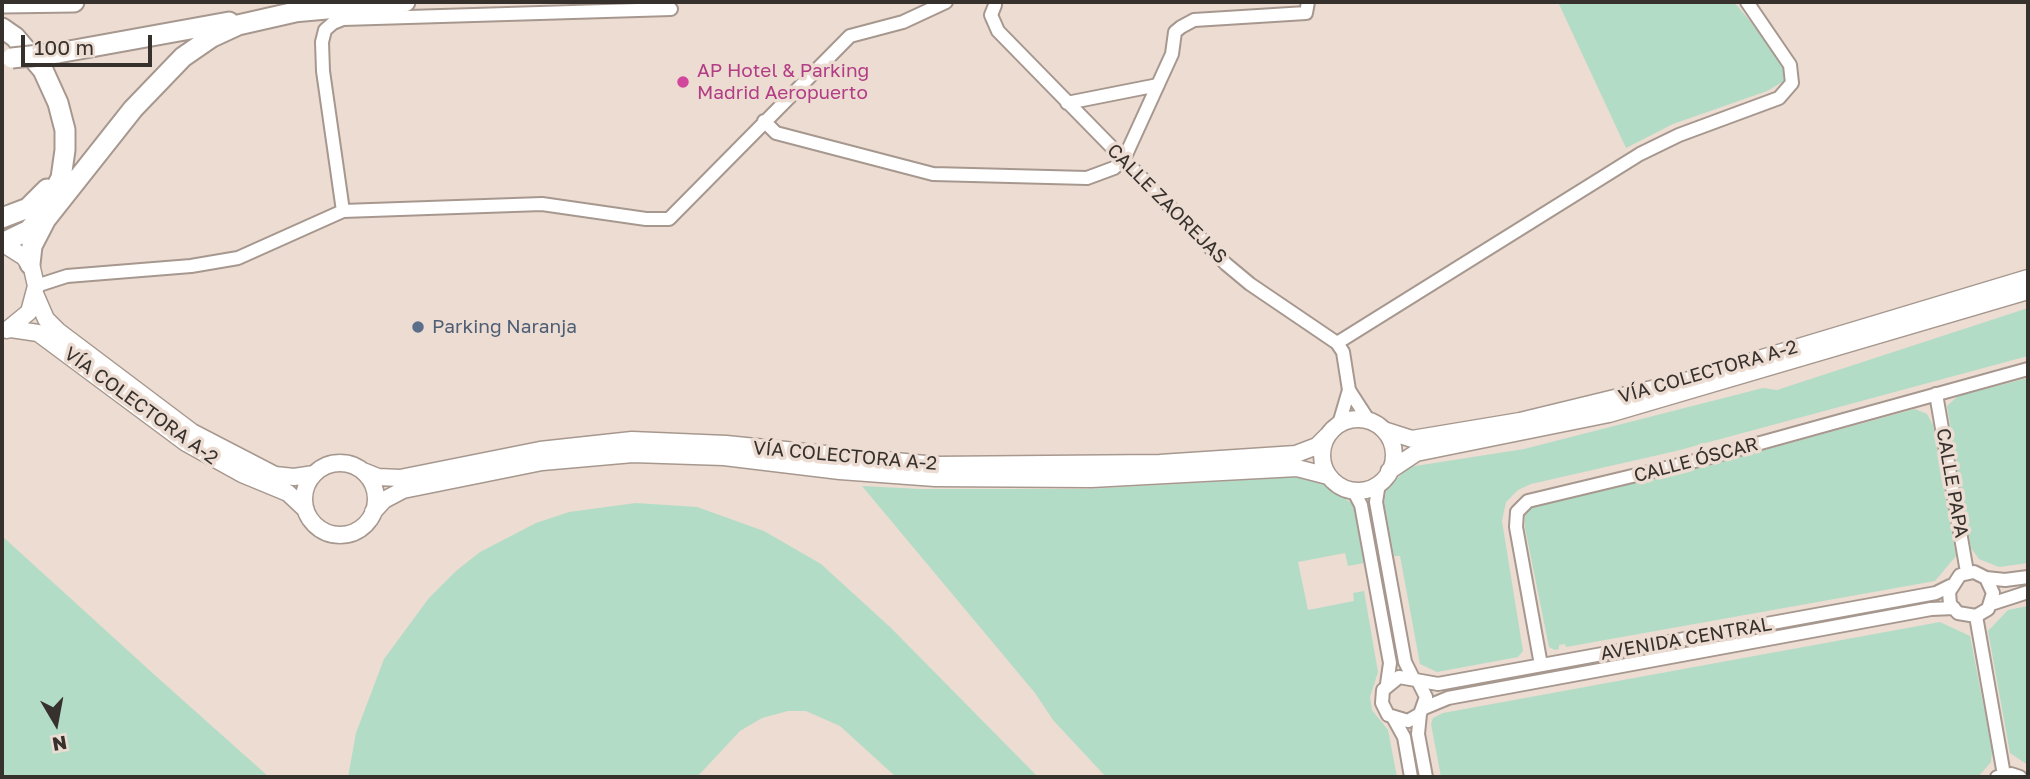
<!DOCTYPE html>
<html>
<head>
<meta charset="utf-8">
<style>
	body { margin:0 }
	#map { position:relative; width:2030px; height:779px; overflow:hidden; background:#ecdcd2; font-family:"Golos Text",sans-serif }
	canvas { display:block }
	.frame { position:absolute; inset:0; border:4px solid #37312d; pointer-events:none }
	.north { position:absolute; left:21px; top:688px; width:70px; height:70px; -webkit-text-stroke:5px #ecdcd2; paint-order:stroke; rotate:170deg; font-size:19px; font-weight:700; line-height:28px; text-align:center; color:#37312d }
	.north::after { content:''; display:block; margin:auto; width:24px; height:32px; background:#37312d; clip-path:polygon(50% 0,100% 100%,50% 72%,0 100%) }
	.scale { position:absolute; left:21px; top:35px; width:131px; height:32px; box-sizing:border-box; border:4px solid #37312d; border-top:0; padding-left:9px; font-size:21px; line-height:24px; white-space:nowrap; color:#37312d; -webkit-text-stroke:5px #ecdcd2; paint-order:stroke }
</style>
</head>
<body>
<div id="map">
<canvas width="2030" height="779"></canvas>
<div class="frame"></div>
<div class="north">N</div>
<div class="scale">100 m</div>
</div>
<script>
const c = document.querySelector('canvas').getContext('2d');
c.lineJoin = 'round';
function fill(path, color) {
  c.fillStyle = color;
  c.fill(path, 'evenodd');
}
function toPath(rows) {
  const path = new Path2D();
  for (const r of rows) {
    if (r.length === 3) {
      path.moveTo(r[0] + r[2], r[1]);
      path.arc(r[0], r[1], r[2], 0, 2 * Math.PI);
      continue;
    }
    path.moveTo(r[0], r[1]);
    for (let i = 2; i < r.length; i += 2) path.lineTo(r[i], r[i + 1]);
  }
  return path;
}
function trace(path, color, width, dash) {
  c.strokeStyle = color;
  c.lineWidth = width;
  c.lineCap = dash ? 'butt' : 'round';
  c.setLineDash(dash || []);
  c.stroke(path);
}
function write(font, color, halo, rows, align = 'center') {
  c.font = font + ' "Golos Text",sans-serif';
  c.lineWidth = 7;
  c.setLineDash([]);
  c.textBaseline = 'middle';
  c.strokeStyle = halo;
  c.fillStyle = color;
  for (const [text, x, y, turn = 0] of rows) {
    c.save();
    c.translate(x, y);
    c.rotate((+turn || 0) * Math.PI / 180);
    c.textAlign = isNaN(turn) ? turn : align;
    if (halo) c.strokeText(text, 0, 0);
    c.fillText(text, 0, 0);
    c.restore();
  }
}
const green = toPath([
	[1558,2,1734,2,1761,34,1785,69,1784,81,1767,91,1673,124,1626,148],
	[2028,308,2028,356,1676,451,1531,484,1518,490,1506,502,1502,521,1523,651,1518,657,1437,672,1420,664,1400,556,1394,556,1384,502,1387,488,1409,467,1524,449,1763,388,1777,390],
	[2028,378,2028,563,1999,567,1979,559,1971,548,1947,406,1958,396],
	[1915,409,1927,414,1933,425,1956,556,1935,581,1566,647,1565,644,1559,645,1559,649,1555,650,1549,647,1525,528,1525,514,1532,507,1694,469],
	[1300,477,1320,482,1353,504,1364,563,1348,566,1345,553,1298,562,1308,610,1354,601,1353,593,1364,591,1378,672,1370,697,1372,710,1388,730,1397,777,1106,777,1053,720,1035,693,862,486,921,489,1086,489],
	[636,503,697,507,764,531,821,564,890,627,1038,777,896,777,840,726,806,711,788,711,762,718,740,731,697,777,348,777,356,733,384,659,429,598,456,571,480,552,536,523,569,512],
	[2,536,158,678,269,777,2,777],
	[2028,606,2028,765,2010,753,1988,631,2008,610],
	[1940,622,1970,636,1992,750,1991,762,1978,777,1441,777,1431,724,1433,718,1443,713]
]);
const minor = toPath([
	[995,5,991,15,998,31,1226,264,1250,284,1337,343,1343,352,1349,390,1339,424],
	[1067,103,1158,85],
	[764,121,776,133,933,174,1087,178,1114,168,1124,159,1172,54,1175,32,1181,27,1194,20,1306,13,1308,2],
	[343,211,323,71,322,42,325,30,333,23,343,19,671,9],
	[36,286,67,276,191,266,238,258,343,211,542,204,646,219,669,219,850,36,903,22,946,2],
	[1337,343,1640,154,1679,135,1779,98,1792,83,1790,65,1747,2],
	[1349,390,1369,421],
	[1936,394,1967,572],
	[1379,483,1376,502,1405,662,1413,678],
	[1353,490,1361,505,1390,663,1387,684],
	[1986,578,1993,593,1988,609,1976,616,1958,613,1950,604,1949,592,1960,575,1974,572,1986,578,2005,580,2028,577],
	[1991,604,2028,592],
	[1976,616,2004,775],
	[1541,665,1516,527,1517,512,1528,501,1699,460,2028,369],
	[1419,683,1426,697,1420,714,1408,721,1388,715,1382,703,1383,690,1399,677,1438,684,1936,593,1950,586],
	[1424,708,1448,698,1931,609,1954,608],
	[1420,714,1418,734,1426,777],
	[1394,719,1404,737,1411,777],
	[1997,777,2011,774,2020,777]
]);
const major = toPath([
	[2,243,24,257,32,268,36,286,29,312,7,330],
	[36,296,46,319,58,331,192,432,275,475,294,477,314,474],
	[11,329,38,333,186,443,242,474,288,493,305,509],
	[1358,455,36],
	[1384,430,1412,439,1520,421,1689,380,2028,278],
	[340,499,36],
	[363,471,378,477,400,478,540,450,632,440,726,444,935,465,1160,463,1296,454,1317,446,1327,436],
	[1389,471,1416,453,1609,414,2028,291],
	[373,512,384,500,403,490,542,462,633,454,724,457,840,471,935,478,1091,479,1297,468,1328,476]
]);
const highway = toPath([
	[2,3,74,2],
	[293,12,405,2],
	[2,28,15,37,43,70,58,103,65,130,65,150,61,178,40,217,29,230,2,243],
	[58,53,229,22],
	[2,218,28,208,47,189],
	[30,264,32,246,46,219,133,109,183,57,212,37,238,25,304,10]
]);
const highwayBridge = toPath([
	[12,58,58,53]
]);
const markers = [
	[683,82,7,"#d1479c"],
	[418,327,7,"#5c6f8a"]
];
const hotelNames = [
	["AP Hotel & Parking",697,71],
	["Madrid Aeropuerto",697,93]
];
const streetNames = [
	["CALLE ZAOREJAS",1167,204,45],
	["VÍA COLECTORA A-2",1708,372,-16],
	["VÍA COLECTORA A-2",141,406,36],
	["VÍA COLECTORA A-2",845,456,5],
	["CALLE ÓSCAR",1696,460,-15],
	["CALLE PAPA",1952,483,80],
	["AVENIDA CENTRAL",1686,639,-10]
];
const serviceNames = [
	["Parking Naranja",432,327]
];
fill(green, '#b3dcc7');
trace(minor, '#a7988f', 16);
trace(major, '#a7988f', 19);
trace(highway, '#a7988f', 23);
trace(minor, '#fff', 12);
trace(major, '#fff', 16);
trace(highway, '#fff', 19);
trace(highwayBridge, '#a7988f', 23, []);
trace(highwayBridge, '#fff', 19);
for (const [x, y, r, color] of markers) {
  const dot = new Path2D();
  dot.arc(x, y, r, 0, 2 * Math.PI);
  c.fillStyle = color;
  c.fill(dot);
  trace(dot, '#ecdcd2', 2.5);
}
write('19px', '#b23c85', '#ecdcd2', hotelNames, 'left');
write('19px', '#37312d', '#ecdcd2', streetNames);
write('19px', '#4e5e75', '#ecdcd2', serviceNames, 'left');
</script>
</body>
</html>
